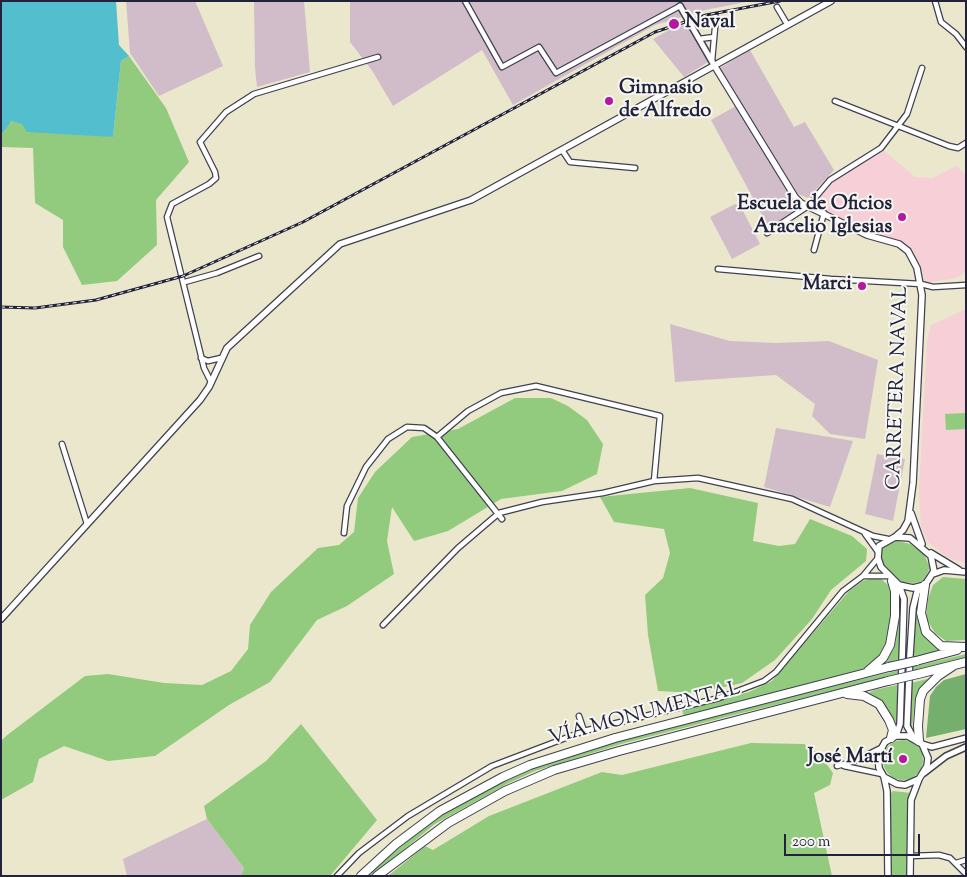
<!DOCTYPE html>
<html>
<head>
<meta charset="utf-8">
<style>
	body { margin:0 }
	#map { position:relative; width:967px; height:877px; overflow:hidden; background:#ebe7cc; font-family:"Sorts Mill Goudy",serif }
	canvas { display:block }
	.frame { position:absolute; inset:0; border:2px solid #22223b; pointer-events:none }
	.scale { position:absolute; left:784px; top:834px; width:136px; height:22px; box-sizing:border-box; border:2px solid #22223b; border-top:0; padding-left:6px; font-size:15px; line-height:18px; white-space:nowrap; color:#22223b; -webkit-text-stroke:4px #f6f6f2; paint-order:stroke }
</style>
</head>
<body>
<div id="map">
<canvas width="967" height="877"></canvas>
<div class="frame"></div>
<div class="scale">200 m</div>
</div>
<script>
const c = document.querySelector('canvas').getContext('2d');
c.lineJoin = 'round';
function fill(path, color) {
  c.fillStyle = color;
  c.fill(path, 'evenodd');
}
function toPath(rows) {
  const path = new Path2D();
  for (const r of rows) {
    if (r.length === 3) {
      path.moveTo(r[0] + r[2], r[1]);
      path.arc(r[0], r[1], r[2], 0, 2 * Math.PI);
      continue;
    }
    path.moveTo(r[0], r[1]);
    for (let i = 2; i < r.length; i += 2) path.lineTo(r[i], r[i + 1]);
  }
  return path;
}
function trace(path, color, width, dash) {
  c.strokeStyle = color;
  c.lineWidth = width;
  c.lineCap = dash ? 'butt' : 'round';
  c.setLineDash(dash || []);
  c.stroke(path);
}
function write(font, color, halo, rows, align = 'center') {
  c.font = font + ' "Sorts Mill Goudy",serif';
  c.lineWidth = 4;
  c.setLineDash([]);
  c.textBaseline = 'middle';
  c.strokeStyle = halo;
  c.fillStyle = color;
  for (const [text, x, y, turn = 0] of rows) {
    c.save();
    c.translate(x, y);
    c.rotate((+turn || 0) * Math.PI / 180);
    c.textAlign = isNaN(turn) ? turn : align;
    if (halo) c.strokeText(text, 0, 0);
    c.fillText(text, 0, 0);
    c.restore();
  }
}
const built = toPath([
	[883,150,915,177,933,178,956,166,966,175,966,272,956,278,925,283,921,266,906,244,861,228,816,206,823,191,841,175],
	[966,309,966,563,948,558,928,542,921,527,919,491,927,341,931,325]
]);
const industrial = toPath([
	[126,1,195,1,223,66,159,96,130,53],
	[254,1,304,1,310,72,257,87,255,68],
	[350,1,751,1,705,10,655,25,513,105,482,50,393,106,373,72,350,42],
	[687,24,708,62,684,77,653,39,671,29],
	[750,50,794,127,805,122,834,170,808,198,798,194,720,68],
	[736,106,797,208,795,212,769,228,711,120],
	[735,204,741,207,760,244,732,259,710,217],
	[670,324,730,341,776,343,829,341,878,360,865,439,830,434,812,416,815,404,776,375,675,382],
	[776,428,853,441,830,507,764,487],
	[877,454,905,459,893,521,865,514],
	[207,819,244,868,241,876,127,876,123,859]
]);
const green = toPath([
	[129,56,166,108,189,162,156,200,157,245,117,281,82,285,63,247,63,220,35,203,33,148,1,147,1,132,4,132,10,121,113,137,121,61],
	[515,398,551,398,568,406,587,420,603,444,597,474,562,491,501,499,448,531,414,541,392,507,387,541,394,574,347,606,317,620,270,682,229,705,155,756,108,761,64,746,39,759,33,782,1,800,1,741,6,736,85,676,108,674,164,683,202,685,231,671,248,649,250,625,271,592,318,548,339,545,354,532,358,498,375,472,412,437,458,429],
	[966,413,966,429,946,430,945,414],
	[690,488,758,503,753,541,779,546,795,544,810,519,852,536,867,549,866,561,831,590,812,619,775,660,742,683,698,693,658,691,648,635,645,595,663,578,670,553,664,529,614,522,600,497],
	[898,541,910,544,924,554,930,568,923,581,913,583,903,582,896,579,884,567,880,555,882,549,890,542],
	[943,577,966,579,966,640,946,641,935,633,926,618,928,599,933,585],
	[872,578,880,578,888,585,891,594,892,617,890,641,878,661,866,668,684,717,682,710,749,692,772,681,849,591,863,581],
	[898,595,901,604,899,659,879,667,893,650,896,640],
	[916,606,926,638,944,649,940,653,913,657],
	[966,654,966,658,734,715,621,744,535,771,507,784,435,824,372,876,365,876,432,821,504,780,531,768,618,741,730,711],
	[931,678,920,688,915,700,912,729,909,725,911,683],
	[897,685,897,719,895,730,867,694,874,690],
	[301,724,377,820,330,876,241,876,244,868,207,819,204,806,266,761],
	[903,760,20],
	[751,743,804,744,820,755,833,773,830,785,814,793,832,876,388,876,425,846,433,850,489,816,602,772,622,775],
	[893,791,911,793,908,876,891,876,891,793]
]);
const forest = toPath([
	[966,674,966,729,926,738,930,696,936,687,944,680]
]);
const water = toPath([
	[1,1,116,1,119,45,129,56,121,61,113,137,27,132,22,124,11,121,4,132,1,132]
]);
const minor = toPath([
	[465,1,502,67,539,47,556,73,680,6],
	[935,1,941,22,956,34,966,47],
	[777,7,787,24],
	[691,23,716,17,712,61],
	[699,39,714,37],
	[835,101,949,146,958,148,966,143],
	[562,150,570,162,635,168],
	[767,233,808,206,830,180,881,148,907,114,922,68],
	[814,250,824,213],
	[718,269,831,279,921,284,933,287,966,285],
	[185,282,217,273,259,256],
	[201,358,208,361,221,358],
	[211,382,204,368,167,217,172,204,209,184,216,178,215,172,200,142,226,112,254,94,378,57],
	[437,437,468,411,501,393,536,386,660,416,654,481],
	[62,444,87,524],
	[344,533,347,506,366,467,388,439,407,427,424,428,437,437,502,519],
	[865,534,878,552],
	[863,576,888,576],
	[383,625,458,548,499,513,542,502,603,493,654,481,698,478,792,499,873,536,888,539],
	[579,716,584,731],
	[837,766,855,761,881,748],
	[844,766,882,774],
	[910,856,939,855,950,858,966,874],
	[956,863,966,860],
	[337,876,359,853,408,816,492,766,584,731,719,698,764,681,776,672,843,591,863,576,878,558]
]);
const tertiary = toPath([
	[680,6,714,65],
	[922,744,932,747,966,738],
	[924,773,946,756,966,747]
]);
const secondary = toPath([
	[714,65,795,197,801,203,867,235,899,244,908,251,917,268,922,295,913,483,908,521,903,530,895,537],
	[911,513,922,544],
	[895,537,910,538,931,556,934,571,925,585,913,588,899,585,881,567,878,558,879,546,895,537],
	[931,553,959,570],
	[933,574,944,570,966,572],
	[1,619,200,400,209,387,227,348,340,244,471,200,831,1],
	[896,736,900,724,904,599,899,585],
	[913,737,907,726,910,655,913,608,917,592,922,586],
	[884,777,897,784,905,785,919,779,927,766,928,758,922,744,908,736,896,736,885,742,878,755,879,768,884,777,887,791,888,876],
	[910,876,911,800,919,779]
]);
const motorway = toPath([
	[925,585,921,613,926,632,941,646,966,647],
	[916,661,957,650],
	[868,671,883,658,890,645,895,616,895,591,892,581],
	[918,674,966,662],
	[847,694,864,696,879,704,889,720,893,730,891,738],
	[919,741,918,726,920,699,923,691,938,676,953,666],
	[361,876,396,844,440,811,503,777,530,765,615,738,889,667],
	[377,876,448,823,505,791,554,770,619,751,888,681]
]);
const rail = toPath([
	[1,307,35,308,96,300,183,276,303,222,655,32,706,15,780,1]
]);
const motorwayBridge = toPath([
	[889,667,916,661],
	[888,681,918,674]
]);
const markers = [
	[674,24,6,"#b5179e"],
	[609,101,5,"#b5179e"],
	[902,217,5,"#b5179e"],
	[862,286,5,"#b5179e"],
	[903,759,5,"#b5179e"]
];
const poiNames = [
	["Naval",685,24,"left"],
	["Gimnasio",619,90,"left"],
	["de Alfredo",619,113,"left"],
	["Escuela de Oficios",892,206],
	["Aracelio Iglesias",892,229],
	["Marci",852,286],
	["José Martí",893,759]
];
const streetNames = [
	["CARRETERA NAVAL",899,388,-88],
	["VÍA MONUMENTAL",645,715,-15]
];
fill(built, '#f6cfd7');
fill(industrial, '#d1bdc9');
fill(green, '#92cb7e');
fill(forest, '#75af6d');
fill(water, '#53bece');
trace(minor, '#404051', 7);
trace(tertiary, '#404051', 8);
trace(secondary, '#404051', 8);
trace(motorway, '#404051', 10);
trace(minor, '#fff', 4.5);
trace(tertiary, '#fff', 5);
trace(secondary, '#fff', 5.5);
trace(motorway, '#fff', 8);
trace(rail, '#22223b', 3);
trace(rail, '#f6f6f2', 1, [4]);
trace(motorwayBridge, '#404051', 10, []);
trace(motorwayBridge, '#fff', 8);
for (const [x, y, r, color] of markers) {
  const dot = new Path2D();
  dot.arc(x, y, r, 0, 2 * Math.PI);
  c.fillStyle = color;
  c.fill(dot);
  trace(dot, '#f6f6f2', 2);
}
write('bold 20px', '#22223b', '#f6f6f2', poiNames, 'right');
write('20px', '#22223b', '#f6f6f2', streetNames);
</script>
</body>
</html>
